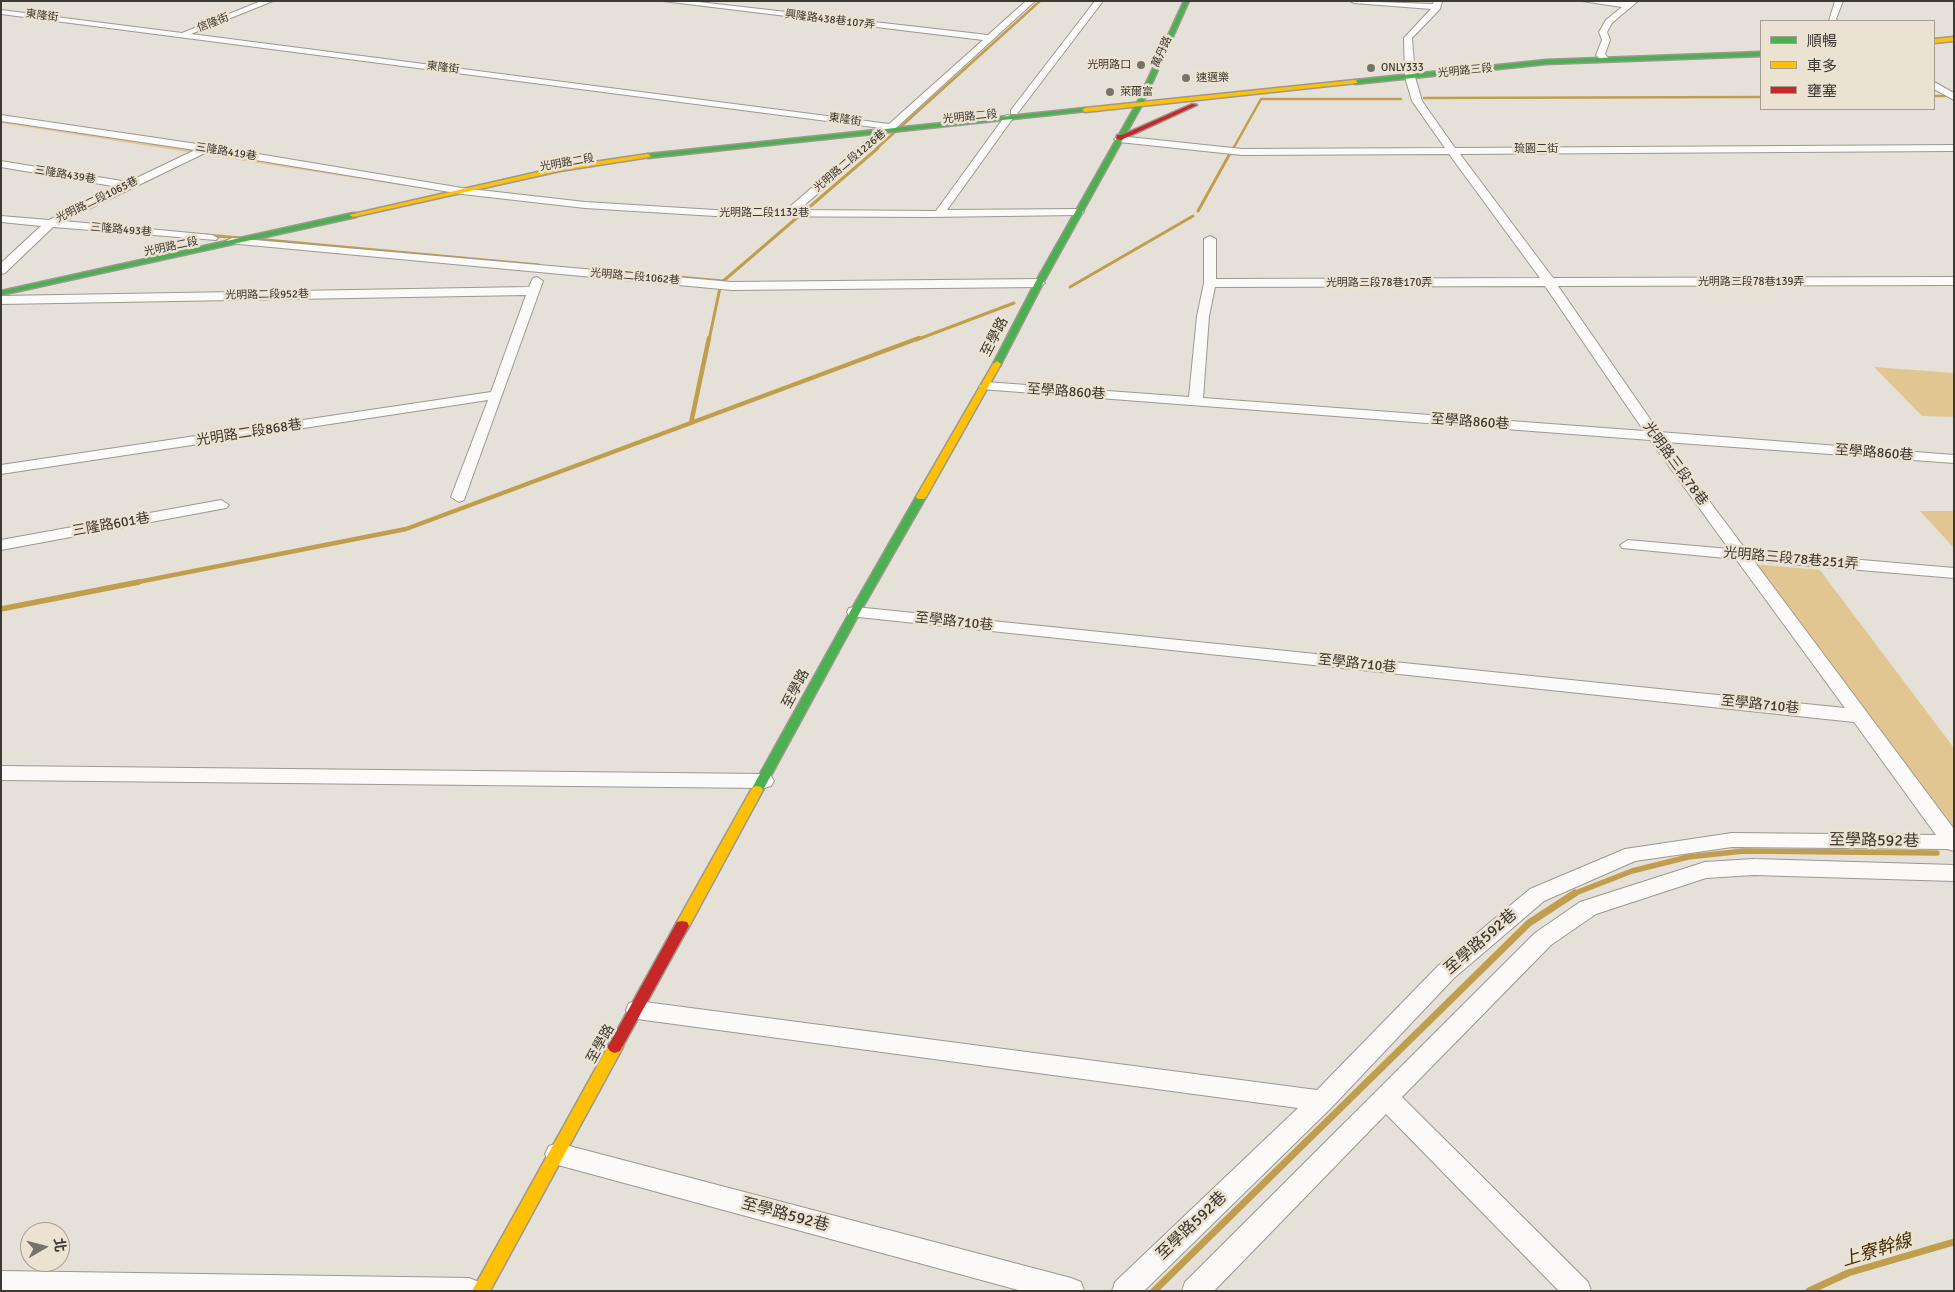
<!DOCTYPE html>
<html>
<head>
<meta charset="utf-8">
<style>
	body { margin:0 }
	#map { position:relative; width:1955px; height:1292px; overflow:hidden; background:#e5e1d8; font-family:Signika,"Noto Sans TC",sans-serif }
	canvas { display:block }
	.frame { position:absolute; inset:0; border:2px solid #3c3832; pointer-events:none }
	.legend { position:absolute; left:1760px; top:20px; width:175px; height:90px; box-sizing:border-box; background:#ebe2d2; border:1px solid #a59e92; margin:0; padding:6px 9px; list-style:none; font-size:15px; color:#3c3832 }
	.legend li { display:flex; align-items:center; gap:10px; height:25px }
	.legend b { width:25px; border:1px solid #a59e92 }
	.north { position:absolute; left:20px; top:1222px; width:50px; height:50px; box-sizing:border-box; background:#ebe2d2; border:1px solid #a59e92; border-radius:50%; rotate:82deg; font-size:14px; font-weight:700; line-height:20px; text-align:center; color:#3c3832 }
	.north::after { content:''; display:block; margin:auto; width:18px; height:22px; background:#77736c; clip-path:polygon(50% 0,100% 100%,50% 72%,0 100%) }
</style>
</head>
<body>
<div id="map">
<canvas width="1955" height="1292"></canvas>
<div class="frame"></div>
<ul class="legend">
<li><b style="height:6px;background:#4caf50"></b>順暢</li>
<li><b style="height:6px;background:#ffc107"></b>車多</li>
<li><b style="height:6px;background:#c62828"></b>壅塞</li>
</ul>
<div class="north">北</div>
</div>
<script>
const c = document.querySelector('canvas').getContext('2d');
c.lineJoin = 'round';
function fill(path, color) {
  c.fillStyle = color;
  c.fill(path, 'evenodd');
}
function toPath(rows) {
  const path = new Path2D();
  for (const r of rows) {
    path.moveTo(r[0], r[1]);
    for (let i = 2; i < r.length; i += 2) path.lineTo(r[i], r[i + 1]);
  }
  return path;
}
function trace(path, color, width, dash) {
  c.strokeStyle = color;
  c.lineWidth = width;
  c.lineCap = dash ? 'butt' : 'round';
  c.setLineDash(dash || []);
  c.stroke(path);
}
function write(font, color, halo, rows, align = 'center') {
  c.font = font + ' Signika,"Noto Sans TC",sans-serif';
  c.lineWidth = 5;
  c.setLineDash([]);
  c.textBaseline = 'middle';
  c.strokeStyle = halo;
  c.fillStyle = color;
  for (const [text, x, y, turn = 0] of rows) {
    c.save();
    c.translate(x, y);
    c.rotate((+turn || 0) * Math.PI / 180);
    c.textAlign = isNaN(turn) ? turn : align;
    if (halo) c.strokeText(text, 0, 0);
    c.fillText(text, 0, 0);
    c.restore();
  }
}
const green = toPath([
	[1,118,442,188,432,190,1,123],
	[1874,367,1954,373,1954,417,1922,416],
	[1920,511,1954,511,1954,548],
	[1754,564,1820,570,1954,748,1954,831]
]);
const streamFar4 = toPath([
	[1934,96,1945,96],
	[1424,98,1761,97],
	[876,149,1040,1],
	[1233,149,1261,99,1401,99]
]);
const streamFar3 = toPath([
	[1198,211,1233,148],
	[206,235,240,238],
	[256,239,539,265],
	[667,276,723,281],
	[1070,287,1193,216],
	[709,340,721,283,878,148],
	[916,340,1014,303]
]);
const streamFar2 = toPath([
	[691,423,709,338],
	[133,583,406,529,919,338]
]);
const streamFar1 = toPath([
	[1,609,139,582],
	[1573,894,1632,871,1688,857,1744,851,1937,853]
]);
const stream = toPath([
	[1154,1291,1529,923,1575,893],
	[1809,1291,1848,1273,1954,1242]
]);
const street = toPath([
	[261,1,273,1,191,34,889,124,983,40,663,1,690,1,988,35,1026,1,1035,1,897,127,885,134,799,210,936,211,1005,116,1008,115,1013,118,947,210,1078,209,1084,212,1078,215,927,217,715,216,585,208,462,194,207,152,64,221,212,235,218,238,216,240,53,227,5,273,1,274,1,263,41,226,1,222,1,216,49,220,118,187,1,167,1,161,128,182,195,150,1,121,1,115,204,145,462,188,585,202,715,210,786,210,881,128,1,14,1,10,182,33,261,1],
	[1095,1,1103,1,1017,114,1011,114,1011,110,1095,1],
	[1350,1,1433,4,1434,1,1442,1,1440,9,1412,38,1415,77,1422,101,1455,148,1954,145,1954,151,1460,154,1553,278,1954,277,1954,285,1558,286,1659,432,1954,455,1954,463,1665,442,1746,550,1954,568,1954,578,1754,561,1954,829,1954,851,1947,849,1732,847,1635,861,1544,901,1454,978,1331,1108,1144,1291,1112,1291,1115,1282,1298,1108,637,1019,629,1017,626,1010,629,1003,637,1001,1317,1090,1438,966,1530,889,1625,849,1732,833,1936,835,1854,722,849,616,847,612,849,608,855,607,1845,708,1736,559,1622,548,1620,545,1628,540,1729,549,1650,440,981,389,979,386,986,382,1189,397,1197,316,1204,283,1204,239,1210,236,1216,239,1216,279,1540,278,1449,154,1242,155,1119,142,1114,139,1119,136,1242,149,1445,148,1412,101,1405,77,1404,38,1431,9,1354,3,1350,1],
	[1545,286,1644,431,1203,398,1209,316,1215,287,1545,286],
	[1582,1,1638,1,1612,23,1607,32,1610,40,1605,54,1609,59,1608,61,1602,61,1596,55,1602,40,1599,32,1606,20,1622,7,1582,1],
	[1835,1,1843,1,1836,19,1838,21,1829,21,1835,1],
	[1934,82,1954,93,1954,100,1934,89,1934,82],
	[232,238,732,282,1039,279,1045,283,1039,287,732,290,228,243,226,241,232,238],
	[537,277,543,281,464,500,459,502,451,497,488,400,1,474,1,465,491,392,526,295,1,304,1,296,529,287,533,278,537,277],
	[221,500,229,505,226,508,1,550,1,540,221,500],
	[1,766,764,774,771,776,774,781,771,786,764,788,1,780,1,766],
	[1754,859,1954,865,1954,881,1754,875,1706,878,1596,914,1551,945,1402,1097,1588,1282,1591,1291,1559,1291,1386,1114,1214,1291,1182,1291,1185,1282,1535,933,1580,902,1705,862,1754,859],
	[558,1143,1071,1278,1081,1282,1084,1291,1022,1291,558,1165,549,1162,545,1154,549,1146,558,1143],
	[1,1271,469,1278,479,1282,482,1291,1,1291,1,1271]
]);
const fast = toPath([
	[1184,1,1189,1,1143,103,1043,283,1001,364,1000,366,994,366,993,364,1035,283,1137,103,1184,1],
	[1761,52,1761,56,1546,64,1355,84,1352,82,1355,80,1546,60,1761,52],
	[1085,108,1088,110,1087,111,648,158,645,156,648,154,1085,108],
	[353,213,356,213,356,217,1,295,1,291,353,213],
	[921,494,926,497,860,612,763,790,761,793,757,794,753,793,751,790,850,612,916,497,921,494]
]);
const slow = toPath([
	[1954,37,1954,41,1934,43,1934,39,1954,37],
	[1355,80,1357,81,1357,83,1085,112,1082,110,1085,108,1355,80],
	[648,154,651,156,650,157,560,171,353,217,349,215,560,167,648,154],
	[997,361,1001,364,926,497,924,499,918,499,916,497,993,364,997,361],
	[757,786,761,787,763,790,687,930,682,931,677,930,675,926,677,922,751,790,753,787,757,786],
	[615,1041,620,1043,623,1047,490,1291,472,1291,610,1043,615,1041]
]);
const jam = toPath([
	[1192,104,1197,105,1121,140,1116,139,1117,135,1122,135,1192,104],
	[682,921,687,922,689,926,620,1051,615,1053,610,1051,607,1047,610,1043,677,922,682,921]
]);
const markers = [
	[1141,65,5,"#77736c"],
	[1371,68,5,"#77736c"],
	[1186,78,5,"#77736c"],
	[1110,92,5,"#77736c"]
];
const farStreetnames = [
	["東隆街",42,16,7],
	["興隆路438巷107弄",830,20,7],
	["信隆街",213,23,-21],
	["萬丹路",1162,52,-66],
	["東隆街",443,68,7],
	["光明路三段",1465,71,-6],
	["光明路二段",970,117,-6],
	["東隆街",845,120,8],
	["琉園二街",1536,149],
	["三隆路419巷",226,152,9],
	["光明路二段1226巷",850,161,-40],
	["光明路二段",567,163,-10],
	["三隆路439巷",65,175,9],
	["光明路二段1065巷",97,200,-26],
	["光明路二段1132巷",764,213],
	["三隆路493巷",121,230,5],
	["光明路二段",171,247,-12],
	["光明路二段1062巷",635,277,5],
	["光明路三段78巷139弄",1751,282],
	["光明路三段78巷170弄",1379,283],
	["光明路二段952巷",267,295,-1]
];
const farPoinames = [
	["光明路口",1131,65,"right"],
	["ONLY333",1381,68],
	["速邁樂",1196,78],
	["萊爾富",1120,92]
];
const streetNames = [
	["至學路",995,337,-63],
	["至學路860巷",1066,392,4],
	["至學路860巷",1470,422,4],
	["光明路二段868巷",249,433,-9],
	["至學路860巷",1874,453,4],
	["光明路三段78巷",1675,464,54],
	["三隆路601巷",111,525,-10],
	["光明路三段78巷251弄",1791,559,5],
	["至學路710巷",954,622,6],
	["至學路710巷",1357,664,6],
	["至學路",796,689,-62],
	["至學路710巷",1760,705,6],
	["至學路",601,1044,-61]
];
const nearStreetnames = [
	["至學路592巷",1874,841,1],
	["至學路592巷",1481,942,-41],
	["至學路592巷",785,1215,15],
	["至學路592巷",1192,1226,-44]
];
const nearWaternames = [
	["上寮幹線",1877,1251,-17]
];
fill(green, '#e2c691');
trace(streamFar4, '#c19e4d', 2.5);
trace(streamFar3, '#c19e4d', 3);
trace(streamFar2, '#c19e4d', 4.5);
trace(streamFar1, '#c19e4d', 5.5);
trace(stream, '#c19e4d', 7);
trace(street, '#9c9892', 2);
trace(fast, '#9c9892', 3);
trace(slow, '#9c9892', 3);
trace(jam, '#9c9892', 3);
fill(street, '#fbfaf9');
fill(fast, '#4caf50');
fill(slow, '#ffc107');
fill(jam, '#c62828');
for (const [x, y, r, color] of markers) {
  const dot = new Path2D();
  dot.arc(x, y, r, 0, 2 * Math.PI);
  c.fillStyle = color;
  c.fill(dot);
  trace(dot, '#ebe2d2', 2);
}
write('11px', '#3c3832', '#ebe2d2', farStreetnames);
write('11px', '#3c3832', '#ebe2d2', farPoinames, 'left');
write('14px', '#3c3832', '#ebe2d2', streetNames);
write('16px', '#3c3832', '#ebe2d2', nearStreetnames);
write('italic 18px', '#432f04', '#ebe2d2', nearWaternames);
</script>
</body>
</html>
